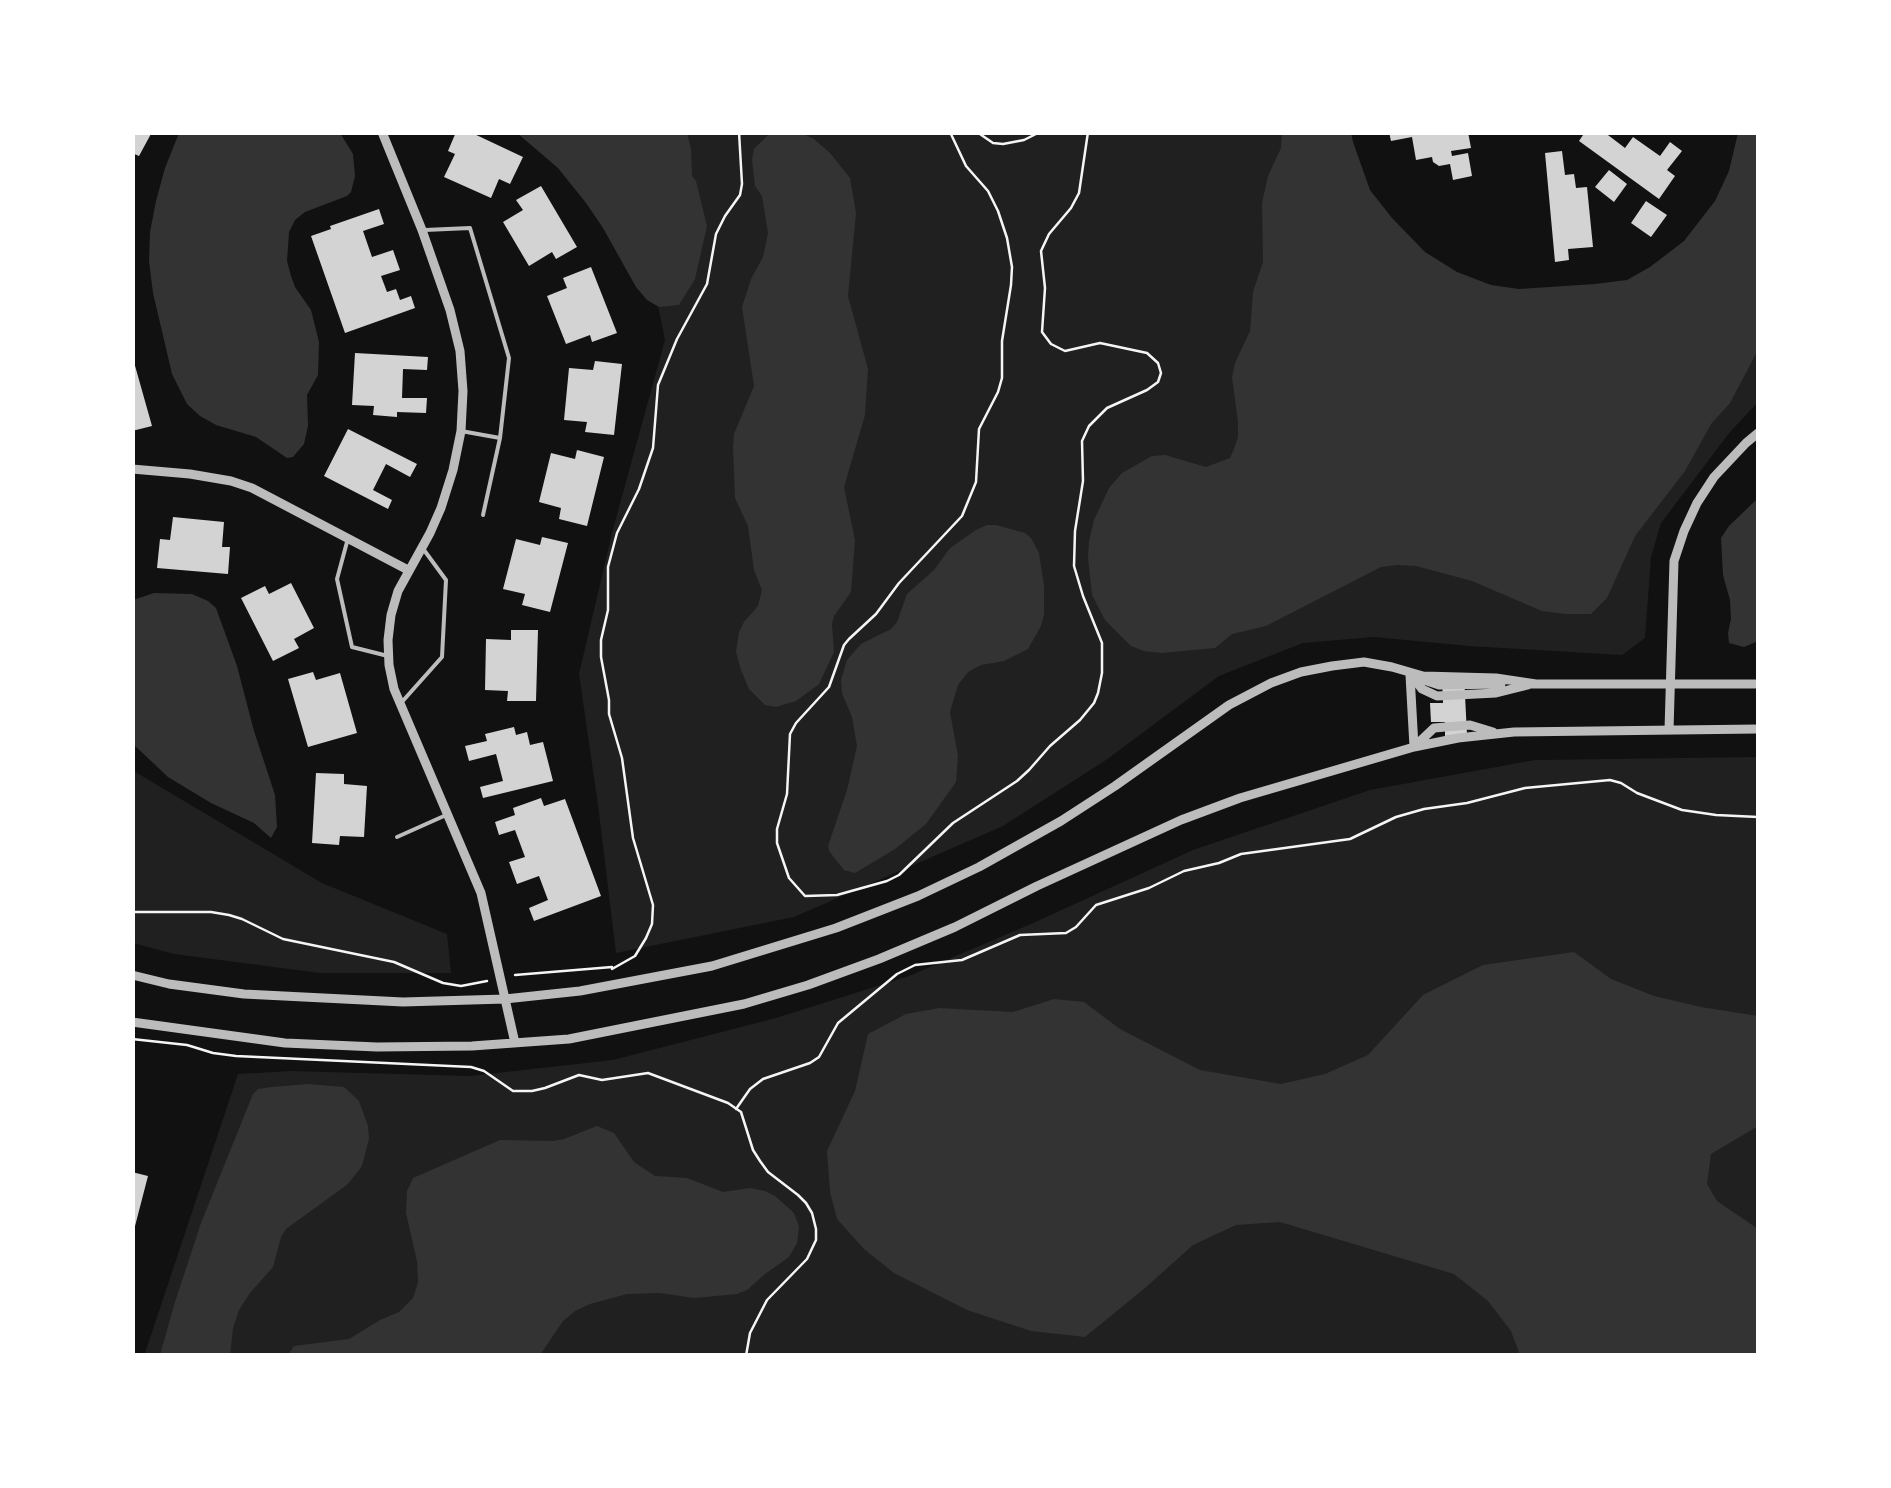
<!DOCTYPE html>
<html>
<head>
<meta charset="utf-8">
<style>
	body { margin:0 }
	#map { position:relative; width:1891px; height:1488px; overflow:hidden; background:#111; font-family:"IBM Plex Sans",sans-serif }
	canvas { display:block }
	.frame { position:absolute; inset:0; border:135px solid #fff; pointer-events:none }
</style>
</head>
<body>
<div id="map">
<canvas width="1891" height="1488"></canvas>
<div class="frame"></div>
</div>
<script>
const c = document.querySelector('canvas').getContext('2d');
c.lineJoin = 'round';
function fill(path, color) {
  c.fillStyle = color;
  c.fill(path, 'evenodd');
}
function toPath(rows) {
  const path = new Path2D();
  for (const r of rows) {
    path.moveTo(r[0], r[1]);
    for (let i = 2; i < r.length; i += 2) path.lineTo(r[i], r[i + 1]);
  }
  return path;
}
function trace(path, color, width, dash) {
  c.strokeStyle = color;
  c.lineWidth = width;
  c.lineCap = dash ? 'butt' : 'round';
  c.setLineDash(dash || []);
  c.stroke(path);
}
const green = toPath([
	[623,133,1330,133,1329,271,1758,325,1758,402,1730,432,1661,523,1651,557,1645,638,1622,655,1469,646,1374,637,1303,643,1219,676,1106,760,1003,826,794,917,616,953,598,805,579,674,613,529,665,340],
	[1758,757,1758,1355,144,1356,238,1074,292,1071,470,1076,613,1060,776,1018,909,976,1031,924,1193,850,1370,790,1535,760],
	[132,770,322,883,447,934,451,973,320,973,174,954,133,943]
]);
const water = toPath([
	[771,132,801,133,814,139,830,153,850,178,856,213,848,296,868,369,865,415,844,487,855,540,851,592,834,616,832,624,834,652,819,684,796,701,776,707,765,705,749,689,741,670,736,652,739,632,744,622,758,606,762,590,754,570,748,526,735,498,733,448,734,434,754,386,742,307,751,279,763,257,768,233,762,196,755,186,752,160,754,149],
	[179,133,340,133,353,154,355,176,351,192,347,196,305,212,295,220,289,232,287,261,291,276,295,287,311,310,319,342,318,375,307,395,308,426,304,444,293,457,287,458,256,437,216,425,200,416,187,404,172,374,153,293,149,261,150,232,156,201,165,168],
	[517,133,687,133,691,149,692,176,696,181,707,226,695,279,679,305,659,307,647,300,636,287,603,228,586,203,558,168],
	[1282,133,1351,133,1353,142,1370,190,1392,218,1425,252,1457,272,1491,285,1519,289,1595,284,1627,280,1650,267,1684,241,1715,201,1729,171,1738,133,1758,133,1758,350,1730,403,1711,424,1685,471,1635,536,1607,598,1591,614,1566,614,1542,611,1472,581,1416,566,1397,565,1381,567,1266,626,1232,634,1215,648,1162,653,1144,651,1131,646,1105,620,1092,595,1088,558,1089,541,1094,520,1109,488,1122,473,1152,456,1165,455,1206,467,1230,458,1234,449,1238,437,1238,422,1232,377,1235,363,1250,331,1253,292,1263,262,1262,203,1268,176,1281,148],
	[1758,498,1758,641,1744,647,1729,643,1728,633,1731,619,1730,600,1723,575,1721,538,1729,526],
	[987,525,996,525,1025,533,1031,538,1039,553,1044,586,1044,615,1041,626,1028,649,1004,661,981,665,968,672,958,685,950,712,958,756,956,782,926,824,895,849,855,873,844,870,829,851,828,846,847,790,857,746,852,717,842,693,841,680,847,660,861,644,891,629,897,622,907,594,934,570,950,548,976,530],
	[154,593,192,594,208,601,216,608,237,666,254,731,275,795,277,827,271,838,254,823,211,803,168,777,133,744,133,600],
	[1574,952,1611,979,1654,996,1701,1007,1758,1016,1758,1126,1711,1154,1707,1184,1717,1201,1758,1229,1758,1355,1520,1355,1511,1331,1488,1301,1454,1274,1280,1222,1236,1225,1193,1245,1145,1288,1085,1337,1031,1331,967,1310,894,1273,864,1249,837,1219,830,1192,827,1151,855,1091,868,1034,906,1014,939,1008,1013,1012,1054,999,1084,1002,1120,1029,1200,1070,1281,1084,1325,1074,1368,1055,1423,995,1483,965],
	[308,1084,344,1087,359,1101,368,1126,369,1139,362,1166,348,1184,286,1229,281,1237,273,1267,250,1293,239,1310,233,1328,230,1355,160,1355,175,1302,201,1223,253,1094,258,1089,272,1087],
	[597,1126,614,1133,634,1162,655,1176,687,1178,723,1192,750,1188,765,1191,775,1196,794,1213,799,1226,797,1243,789,1257,765,1274,747,1290,737,1294,694,1298,660,1293,627,1294,590,1304,575,1311,563,1321,540,1355,288,1355,294,1346,349,1339,380,1320,399,1312,413,1298,418,1282,417,1261,406,1213,407,1191,413,1178,500,1140,554,1141,564,1139]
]);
const building = toPath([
	[132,132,152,132,139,156,132,153],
	[456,132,470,132,523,157,510,184,499,179,491,198,444,177,455,154,448,151],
	[1389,132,1468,132,1471,148,1451,151,1452,156,1468,153,1472,176,1453,180,1450,164,1439,166,1433,162,1432,157,1416,160,1412,137,1391,141],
	[1585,132,1604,132,1625,148,1633,137,1660,156,1670,142,1682,151,1667,170,1675,176,1659,199,1579,141],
	[1562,151,1565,175,1574,174,1576,188,1587,187,1593,247,1568,249,1569,260,1555,262,1545,153],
	[1609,170,1627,184,1614,202,1595,187],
	[541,186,577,247,556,259,552,252,529,266,503,222,523,210,516,200],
	[1646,201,1667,215,1651,237,1631,223],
	[379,209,384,224,363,231,372,257,393,250,400,270,381,276,387,292,396,289,400,300,411,296,415,308,345,333,311,236,331,229,330,226],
	[591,267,617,333,592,342,590,335,566,344,547,296,567,288,563,278],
	[355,353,428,357,427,370,403,369,402,398,427,398,426,413,397,412,397,417,373,415,374,406,352,405],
	[132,355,152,426,132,431],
	[595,361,622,364,614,435,585,432,587,422,564,420,569,368,593,370],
	[348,429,417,464,410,477,386,464,373,490,392,500,388,509,324,476],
	[577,450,604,457,587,526,559,519,561,508,539,502,551,453,575,459],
	[173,517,224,522,222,547,230,547,228,574,157,568,160,539,170,540],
	[542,537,568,543,550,612,522,605,525,594,503,589,516,539,540,545],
	[291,583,314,628,294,639,299,648,273,661,241,598,265,586,269,594],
	[511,630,538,630,536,701,507,701,508,691,485,690,486,639,511,640],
	[313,672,316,680,340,673,357,733,308,747,288,679],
	[1464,675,1467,735,1445,736,1445,722,1431,722,1430,703,1443,703,1442,676],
	[514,727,516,735,527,732,530,745,543,742,553,781,483,798,480,787,503,781,496,754,469,761,465,746,487,741,485,734],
	[316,773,344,774,344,784,367,786,364,837,340,836,339,845,312,843],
	[541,798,544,806,565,799,601,896,534,921,529,908,548,900,539,876,517,884,509,862,525,857,515,830,499,835,495,822,515,815,513,808],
	[132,1172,148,1176,134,1230,132,1230]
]);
const path = toPath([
	[950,132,966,166,988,191,998,211,1007,238,1012,267,1011,285,1002,341,1002,378,998,392,979,429,976,482,962,516,899,583,876,614,849,639,844,645,829,687,796,723,790,734,787,794,777,829,777,843,789,878,805,896,837,895,887,881,899,875,953,823,1017,781,1029,770,1050,746,1080,720,1094,703,1098,693,1102,673,1102,643,1083,596,1074,566,1075,531,1083,481,1082,441,1089,426,1107,408,1147,390,1158,382,1161,373,1158,363,1147,353,1100,343,1065,351,1051,344,1042,332,1045,288,1041,251,1049,234,1071,208,1079,193,1088,132],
	[977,132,993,143,1003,144,1024,140,1040,132],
	[132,912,211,912,229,915,242,919,283,939,394,962,443,983,461,986,487,981],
	[612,969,635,956,646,938,652,924,653,905,633,838,622,758,609,714,609,700,601,657,601,640,608,610,608,567,617,533,639,489,653,448,658,385,677,339,707,284,716,234,725,216,740,195,742,184,739,132],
	[515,975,612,967],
	[132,1039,187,1045,213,1053,236,1056,471,1067,484,1071,513,1091,532,1091,545,1088,579,1075,602,1080,648,1073,728,1103,741,1112,753,1150,760,1161,768,1172,798,1195,806,1203,812,1213,816,1229,816,1240,807,1259,767,1300,750,1333,746,1356],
	[736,1109,750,1089,763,1079,810,1063,819,1057,838,1023,897,974,915,965,962,960,1020,935,1066,933,1076,927,1096,905,1149,888,1184,871,1219,863,1241,854,1350,839,1396,817,1424,809,1467,803,1525,788,1610,780,1621,783,1637,793,1682,810,1716,815,1758,817]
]);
const service = toPath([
	[425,230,470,228,509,358,500,438],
	[461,431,500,438,483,515],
	[347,542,337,579,352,647,388,656],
	[401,703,442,657,446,580,424,550],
	[397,837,444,816]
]);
const minor = toPath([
	[382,132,422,230,450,310,460,351,463,391,461,431,453,470,441,508,430,533,398,591,391,615,388,640,389,665,394,689,481,893,515,1043],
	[132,469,190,474,231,481,252,488,408,570],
	[1410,675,1414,747],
	[1413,677,1422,689,1437,696,1496,693,1528,685],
	[1418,678,1439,685,1501,684],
	[1531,684,1758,684],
	[1669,730,1674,561,1684,531,1697,503,1714,477,1746,443,1758,433],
	[1416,745,1434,728,1470,725,1493,732],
	[132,975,169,984,244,994,403,1002,505,999,580,991,712,966,836,928,918,896,979,867,1061,821,1115,786,1229,705,1271,683,1301,672,1332,666,1364,662,1392,667,1423,676,1496,678,1536,684],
	[132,1022,285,1043,377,1047,472,1046,569,1039,744,1004,808,985,879,959,955,927,1037,886,1181,820,1240,798,1414,747,1458,738,1514,732,1758,729]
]);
fill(green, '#202020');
fill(water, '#333');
fill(building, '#d3d3d3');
trace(path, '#f5f5f5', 2.5);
trace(service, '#bcbcbc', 4);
trace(minor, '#bcbcbc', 9);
</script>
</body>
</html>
